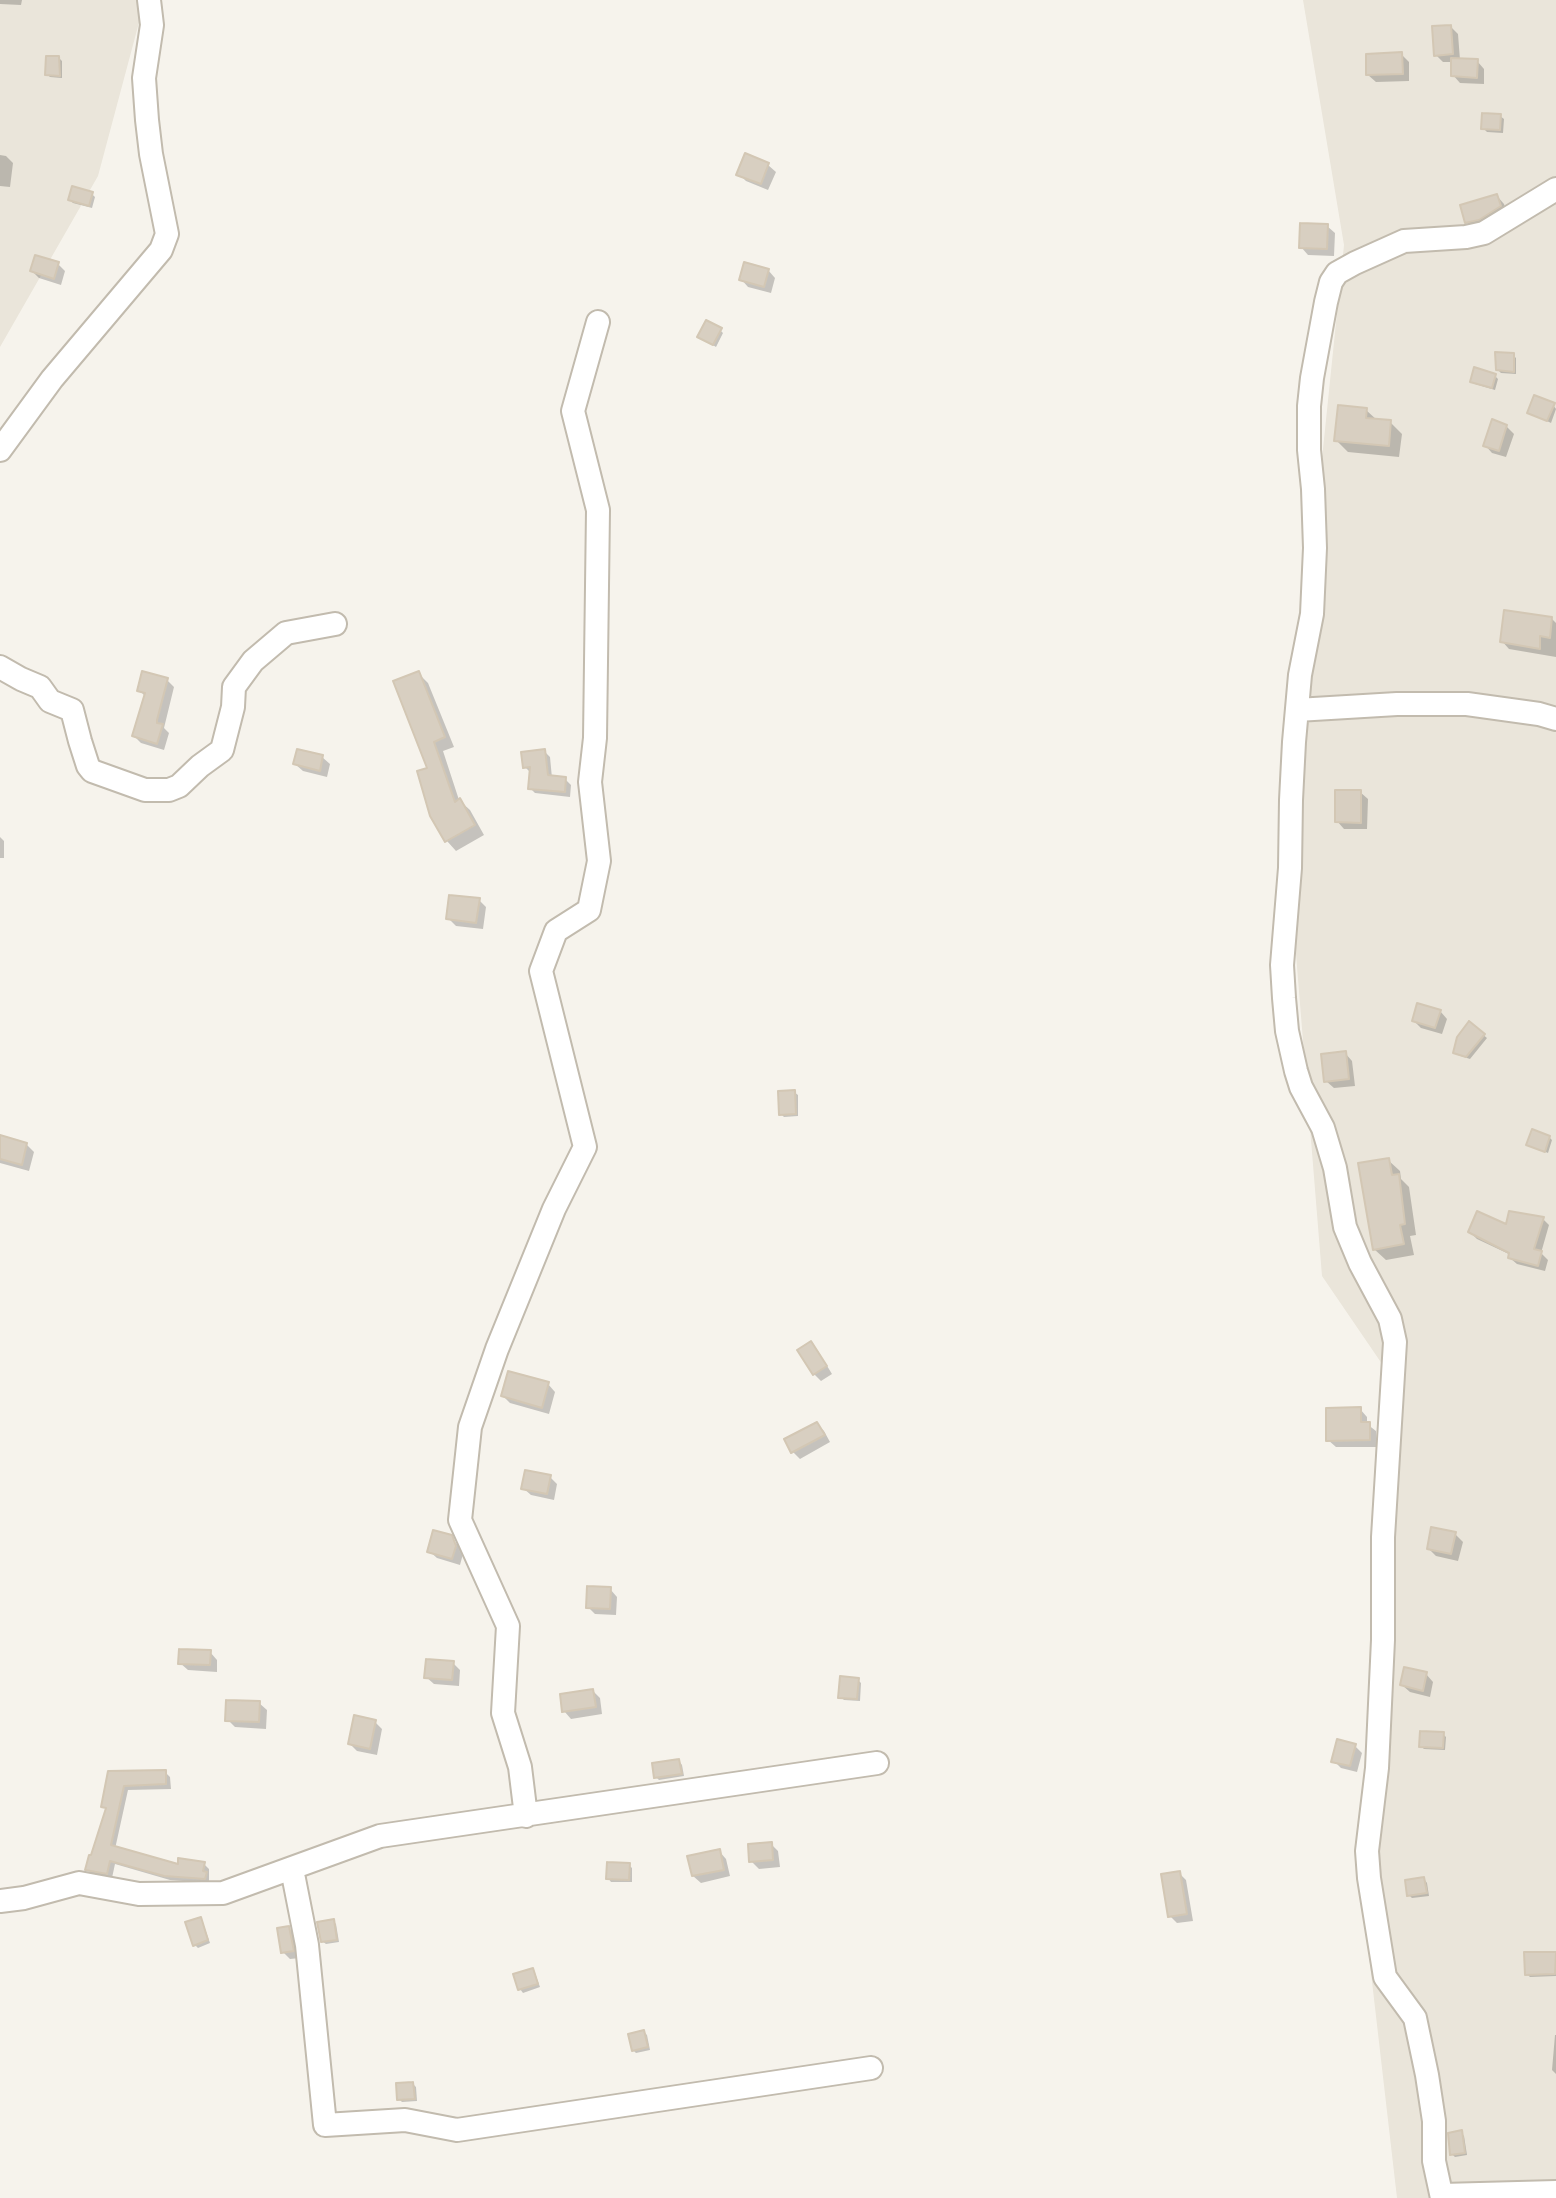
<!DOCTYPE html>
<html>
<head>
<meta charset="utf-8">
<style>
	body { margin:0 }
	canvas { display:block; background:#f6f3ec }
</style>
</head>
<body>
<canvas width="1556" height="2198"></canvas>
<script>
const c = document.querySelector('canvas').getContext('2d');
c.lineJoin = 'round';
function fill(path, color) {
  c.fillStyle = color;
  c.fill(path, 'evenodd');
}
function toPath(rows) {
  const path = new Path2D();
  for (const r of rows) {
    path.moveTo(r[0], r[1]);
    for (let i = 2; i < r.length; i += 2) path.lineTo(r[i], r[i + 1]);
  }
  return path;
}
function trace(path, color, width, dash) {
  c.strokeStyle = color;
  c.lineWidth = width;
  c.lineCap = dash ? 'butt' : 'round';
  c.setLineDash(dash || []);
  c.stroke(path);
}
const residential = toPath([
	[0,0,145,0,98,176,0,347],
	[1303,0,1556,0,1556,2198,1397,2198,1362,1895,1393,1380,1322,1276,1285,818,1344,245]
]);
const shadow = toPath([
	[0,0,22,0,21,5,0,4],
	[1451,27,1458,34,1460,60,1477,61,1484,69,1484,84,1460,83,1453,75,1453,62,1443,62,1436,55],
	[1401,54,1409,62,1409,81,1376,82,1368,75],
	[59,58,62,61,62,78,50,77,47,74],
	[1500,116,1504,119,1503,133,1487,132,1483,128],
	[0,155,6,156,13,163,10,187,0,186],
	[768,165,776,172,768,190,746,181,739,174],
	[92,194,95,197,92,208,73,203,70,200],
	[1497,196,1504,204,1507,214,1474,229,1467,222],
	[1327,226,1335,233,1334,256,1308,255,1301,247],
	[58,264,65,271,61,285,39,278,32,271],
	[768,270,775,278,771,293,748,287,741,279],
	[720,330,723,333,716,347,703,339],
	[1513,355,1516,358,1516,374,1501,373,1498,370],
	[1495,376,1498,379,1495,390,1475,384,1472,381],
	[1553,405,1556,409,1551,423,1529,412],
	[1366,410,1378,421,1390,422,1402,434,1399,457,1348,452,1336,440],
	[1506,426,1514,434,1506,457,1492,453,1485,445],
	[1552,619,1556,623,1556,657,1509,649,1502,641],
	[418,673,428,683,454,747,443,751,459,800,470,810,484,835,456,851,447,841,432,815,430,769],
	[167,680,174,687,164,728,169,733,164,750,141,743,134,736,146,697,139,690],
	[544,751,550,757,552,778,565,779,571,785,570,797,535,793,530,788,531,773,525,767],
	[322,757,330,764,327,777,303,771,295,764],
	[1360,792,1368,799,1367,829,1344,829,1337,821],
	[0,837,4,841,4,858,0,858],
	[479,900,486,907,483,929,456,926,448,918],
	[1440,1011,1447,1019,1442,1034,1421,1028,1414,1021],
	[1470,1024,1487,1038,1470,1059,1458,1055,1455,1052],
	[1345,1053,1352,1061,1355,1086,1334,1088,1326,1081],
	[794,1092,798,1095,798,1116,784,1117,781,1114],
	[0,1137,26,1144,34,1152,29,1171,0,1163],
	[1549,1137,1552,1140,1548,1153,1528,1144],
	[1388,1160,1400,1171,1401,1179,1409,1187,1416,1235,1410,1236,1414,1255,1386,1260,1374,1249],
	[1543,1219,1549,1225,1541,1253,1548,1260,1545,1271,1517,1264,1510,1258,1511,1255,1477,1239,1470,1232,1508,1227],
	[811,1344,818,1351,832,1374,821,1381,814,1374],
	[548,1384,555,1392,549,1414,510,1403,503,1396],
	[1360,1409,1367,1417,1367,1424,1376,1431,1377,1447,1336,1447,1328,1440],
	[817,1424,824,1431,830,1442,800,1459,793,1452],
	[550,1477,557,1484,554,1500,531,1495,523,1488],
	[1455,1534,1463,1542,1458,1561,1436,1556,1429,1549],
	[450,1537,458,1545,463,1554,460,1565,437,1558,429,1551],
	[610,1589,617,1597,616,1615,595,1614,588,1607],
	[210,1652,217,1660,217,1672,188,1670,180,1663],
	[453,1663,460,1670,459,1686,434,1684,426,1677],
	[1426,1674,1433,1682,1430,1697,1410,1692,1402,1685],
	[858,1680,861,1683,860,1701,844,1700,841,1697],
	[593,1691,600,1698,602,1714,571,1719,564,1711],
	[259,1703,267,1710,266,1729,235,1727,228,1720],
	[375,1722,382,1729,377,1755,357,1751,350,1744],
	[1443,1734,1446,1737,1445,1750,1424,1749,1421,1746],
	[1355,1746,1362,1753,1357,1772,1341,1768,1334,1761],
	[679,1761,682,1765,684,1776,659,1780,656,1777],
	[165,1772,170,1777,171,1789,128,1790,115,1849,179,1866,204,1864,209,1869,209,1883,170,1880,115,1864,112,1878,92,1874,88,1869,107,1810,103,1806,110,1773],
	[771,1844,778,1851,780,1867,759,1869,751,1861],
	[719,1851,726,1859,730,1876,701,1883,693,1876],
	[629,1865,632,1868,632,1882,611,1882,608,1878],
	[1179,1873,1186,1880,1193,1921,1177,1923,1170,1916],
	[1424,1879,1427,1883,1429,1896,1412,1898,1409,1895],
	[200,1920,203,1923,210,1943,198,1948,195,1945],
	[333,1921,336,1924,339,1942,326,1944,322,1941],
	[288,1928,296,1936,300,1958,290,1959,283,1952],
	[1555,1954,1556,1976,1530,1977,1527,1974],
	[532,1970,535,1973,540,1987,523,1993,520,1989],
	[644,2032,647,2035,650,2050,636,2053,633,2050],
	[1555,2035,1556,2035,1556,2074,1552,2070],
	[413,2084,416,2087,417,2101,402,2102,399,2099],
	[1461,2133,1464,2136,1467,2155,1455,2157,1452,2154]
]);
const building = toPath([
	[1451,25,1453,54,1434,56,1432,26,1451,25],
	[1402,52,1403,74,1366,75,1366,54,1402,52],
	[46,56,59,56,60,76,45,75,46,56],
	[1451,58,1478,59,1477,78,1451,76,1451,58],
	[1482,113,1501,114,1500,130,1481,129,1482,113],
	[745,153,769,163,761,184,736,175,745,153],
	[72,186,93,192,89,206,68,200,72,186],
	[1497,194,1501,206,1479,220,1465,223,1460,205,1497,194],
	[1300,223,1328,224,1327,249,1299,248,1300,223],
	[35,255,59,262,54,279,30,271,35,255],
	[744,262,769,269,764,287,739,280,744,262],
	[706,320,722,328,713,345,697,337,706,320],
	[1495,352,1514,353,1514,372,1496,370,1495,352],
	[1474,367,1496,374,1492,388,1470,382,1474,367],
	[1534,395,1555,403,1547,421,1527,413,1534,395],
	[1338,405,1367,408,1366,418,1391,420,1389,446,1334,441,1338,405],
	[1492,419,1507,425,1499,451,1483,446,1492,419],
	[1504,610,1552,617,1550,638,1540,636,1540,649,1500,642,1504,610],
	[142,671,168,678,157,720,157,723,163,724,157,744,132,736,145,693,137,691,142,671],
	[419,671,445,737,434,742,455,802,460,798,475,825,445,842,430,816,417,771,427,768,393,681,419,671],
	[297,749,323,755,320,771,293,764,297,749],
	[545,749,548,775,566,777,565,792,528,789,530,767,523,768,521,752,545,749],
	[1335,790,1361,790,1361,823,1335,822,1335,790],
	[449,895,480,898,476,923,446,919,449,895],
	[1417,1003,1441,1010,1435,1028,1412,1021,1417,1003],
	[1469,1021,1485,1034,1466,1057,1453,1053,1457,1037,1469,1021],
	[1346,1051,1349,1079,1324,1082,1321,1054,1346,1051],
	[795,1090,796,1114,779,1115,778,1091,795,1090],
	[1532,1129,1550,1136,1545,1152,1526,1145,1532,1129],
	[0,1135,27,1143,22,1165,0,1159,0,1135],
	[1389,1158,1392,1175,1399,1174,1405,1224,1400,1225,1404,1244,1373,1250,1358,1163,1389,1158],
	[1477,1211,1506,1224,1509,1211,1544,1217,1534,1249,1542,1251,1538,1266,1508,1258,1509,1253,1468,1232,1477,1211],
	[811,1341,827,1366,813,1375,797,1350,811,1341],
	[508,1371,549,1382,542,1408,501,1396,508,1371],
	[1361,1407,1361,1422,1370,1422,1370,1440,1326,1441,1326,1408,1361,1407],
	[817,1422,825,1435,791,1453,784,1439,817,1422],
	[525,1470,551,1475,547,1494,521,1489,525,1470],
	[1431,1527,1456,1532,1451,1554,1427,1549,1431,1527],
	[433,1530,452,1535,456,1546,452,1559,427,1552,433,1530],
	[587,1586,611,1587,610,1609,586,1608,587,1586],
	[179,1649,211,1650,210,1665,178,1664,179,1649],
	[426,1659,454,1661,452,1680,424,1678,426,1659],
	[1404,1667,1427,1672,1423,1691,1400,1685,1404,1667],
	[840,1676,859,1678,857,1699,838,1698,840,1676],
	[593,1689,596,1707,562,1712,560,1694,593,1689],
	[226,1700,260,1701,259,1722,225,1721,226,1700],
	[354,1715,376,1720,370,1749,348,1744,354,1715],
	[1420,1731,1444,1732,1443,1748,1419,1747,1420,1731],
	[1337,1739,1356,1744,1350,1766,1331,1762,1337,1739],
	[679,1759,682,1774,654,1778,652,1763,679,1759],
	[166,1770,166,1784,124,1786,111,1845,178,1864,178,1858,205,1862,203,1871,207,1872,205,1879,164,1876,110,1861,107,1874,85,1870,89,1855,91,1855,106,1808,101,1807,108,1771,166,1770],
	[772,1842,773,1860,749,1862,748,1844,772,1842],
	[720,1849,724,1870,692,1876,687,1856,720,1849],
	[607,1862,630,1863,629,1880,606,1879,607,1862],
	[1180,1871,1187,1914,1168,1917,1161,1874,1180,1871],
	[1424,1877,1427,1893,1407,1896,1405,1880,1424,1877],
	[201,1917,208,1940,193,1946,185,1922,201,1917],
	[334,1919,337,1940,321,1942,317,1922,334,1919],
	[289,1926,294,1951,281,1953,277,1928,289,1926],
	[1524,1952,1556,1952,1555,1974,1525,1975,1524,1952],
	[533,1968,538,1984,518,1990,513,1974,533,1968],
	[644,2030,648,2047,632,2051,628,2034,644,2030],
	[413,2082,415,2099,397,2100,396,2083,413,2082],
	[1462,2130,1465,2153,1450,2155,1448,2133,1462,2130]
]);
const street = toPath([
	[0,450,52,379,161,250,167,234,151,154,147,120,144,78,152,25,149,0],
	[0,667,21,679,40,687,50,701,72,710,80,741,88,766,92,771,145,790,169,790,179,786,200,766,222,750,233,707,234,687,253,661,286,633,335,624],
	[1297,710,1397,704,1467,704,1539,714,1556,719],
	[526,1816,520,1767,503,1713,508,1626,460,1520,470,1427,497,1349,554,1209,585,1147,541,971,556,931,589,910,599,861,590,782,595,738,598,510,573,411,598,322],
	[292,1869,307,1945,325,2125,405,2120,457,2130,871,2068],
	[0,1901,24,1898,79,1883,139,1894,223,1893,380,1836,877,1763],
	[1442,2195,1556,2192],
	[1442,2198,1434,2161,1434,2121,1427,2075,1415,2018,1385,1977,1369,1878,1367,1851,1377,1768,1383,1640,1383,1537,1395,1342,1390,1319,1360,1263,1345,1227,1335,1168,1323,1128,1301,1087,1296,1071,1287,1031,1284,998,1282,965,1290,868,1291,800,1294,742,1300,675,1312,614,1315,548,1313,489,1309,450,1309,406,1312,378,1326,302,1331,282,1337,273,1355,263,1404,241,1466,237,1484,233,1556,189]
]);
fill(residential, '#eae5da');
fill(shadow, '#0003');
fill(building, '#d8cfc1');
trace(building, '#d3c7b4', 2);
trace(street, '#c2bbae', 26);
trace(street, '#fff', 22);
</script>
</body>
</html>
